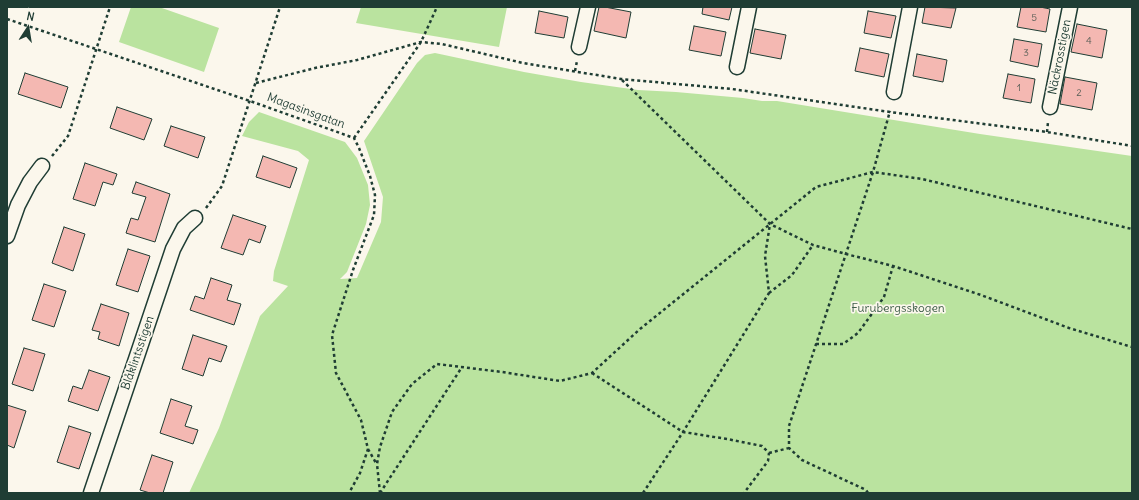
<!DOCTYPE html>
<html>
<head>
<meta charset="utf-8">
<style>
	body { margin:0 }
	#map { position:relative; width:1139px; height:500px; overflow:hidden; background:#fbf7ec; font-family:Delius,sans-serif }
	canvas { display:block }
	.frame { position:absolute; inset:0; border:8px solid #1f3d34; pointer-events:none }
	.north { position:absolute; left:8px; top:8px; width:40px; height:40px; -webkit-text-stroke:3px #fbf7ec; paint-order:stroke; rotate:12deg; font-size:11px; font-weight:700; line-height:16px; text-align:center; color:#1f3d34 }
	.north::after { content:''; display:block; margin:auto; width:14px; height:18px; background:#1f3d34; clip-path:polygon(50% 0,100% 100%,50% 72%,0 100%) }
</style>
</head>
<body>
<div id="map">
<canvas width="1139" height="500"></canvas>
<div class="frame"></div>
<div class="north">N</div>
</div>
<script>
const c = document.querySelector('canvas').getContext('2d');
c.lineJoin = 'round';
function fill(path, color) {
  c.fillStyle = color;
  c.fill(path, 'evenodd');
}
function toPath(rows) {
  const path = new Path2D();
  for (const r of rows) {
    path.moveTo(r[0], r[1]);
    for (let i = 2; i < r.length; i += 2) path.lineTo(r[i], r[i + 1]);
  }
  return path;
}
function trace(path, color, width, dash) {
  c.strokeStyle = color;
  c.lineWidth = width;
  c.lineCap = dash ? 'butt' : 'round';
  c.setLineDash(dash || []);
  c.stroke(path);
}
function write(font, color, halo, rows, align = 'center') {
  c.font = font + ' Delius,sans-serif';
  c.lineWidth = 3.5;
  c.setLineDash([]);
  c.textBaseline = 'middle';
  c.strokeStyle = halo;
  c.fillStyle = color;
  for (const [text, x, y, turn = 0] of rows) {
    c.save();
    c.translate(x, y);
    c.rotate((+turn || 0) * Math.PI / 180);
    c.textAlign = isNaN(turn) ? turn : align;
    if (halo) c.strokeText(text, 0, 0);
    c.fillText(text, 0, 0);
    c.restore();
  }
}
const green = toPath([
	[131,7,159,7,219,28,204,72,119,42],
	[361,7,507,7,499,47,356,23],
	[435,53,524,72,581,82,638,90,676,92,743,98,762,101,777,101,980,134,1132,156,1132,493,189,493,219,428,260,316,288,286,273,281,274,271,309,160,298,151,242,136,249,122,259,112,345,142,357,158,368,185,370,205,366,224,347,272,340,279,357,278,381,222,383,197,364,141,417,63,425,55]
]);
const building = toPath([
	[599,7,605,7,631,12,626,38,594,31,599,7],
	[703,7,732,7,729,20,702,14,703,7],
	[925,7,956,8,951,28,922,23,925,7],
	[1021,7,1040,7,1050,9,1046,32,1017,27,1021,7],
	[539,11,568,17,564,38,535,33,539,11],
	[868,11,896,16,891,38,864,33,868,11],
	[1077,24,1107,30,1102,58,1071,52,1077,24],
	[694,26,726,32,721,56,689,50,694,26],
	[755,29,786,35,781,59,750,53,755,29],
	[1014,39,1042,44,1038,67,1010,61,1014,39],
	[860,48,889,54,884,77,855,71,860,48],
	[917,54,947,60,943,82,913,76,917,54],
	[25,73,68,87,61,108,18,94,25,73],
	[1008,74,1035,79,1031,103,1003,98,1008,74],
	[1065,77,1097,83,1092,110,1060,104,1065,77],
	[117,107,152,119,144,140,110,128,117,107],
	[171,126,205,137,198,158,164,146,171,126],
	[263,156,297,168,290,188,256,177,263,156],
	[85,163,117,174,113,185,103,182,95,206,73,199,85,163],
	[136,182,170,194,155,242,126,233,131,218,138,220,146,197,132,193,136,182],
	[233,215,266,226,260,243,249,239,243,255,221,248,233,215],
	[64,227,85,234,73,271,52,263,64,227],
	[128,249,150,256,138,292,116,285,128,249],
	[211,278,232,285,227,300,241,304,234,325,190,310,195,296,204,299,211,278],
	[44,284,66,291,54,327,32,320,44,284],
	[101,304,129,313,119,346,98,339,100,332,92,330,101,304],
	[193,335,227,346,221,362,209,358,203,376,182,369,193,335],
	[24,348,45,354,33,391,12,384,24,348],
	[89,370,110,377,98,411,68,401,73,386,82,389,89,370],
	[171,399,192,406,185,426,198,430,193,444,160,433,171,399],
	[7,405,26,411,14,448,7,445,7,405],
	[69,426,91,433,79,469,57,462,69,426],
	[152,455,173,462,163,493,150,493,140,490,152,455]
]);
const path = toPath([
	[7,19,250,101,354,138,359,148,370,176,375,195,374,215,353,270,332,335,336,373,361,420,368,449,360,473,349,493],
	[575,71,577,61],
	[622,80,770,224,813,245,846,254,893,266,981,295,1069,328,1132,347],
	[256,83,315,68,357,60,421,42,442,44,523,63,621,79,732,89,890,112,1047,132,1132,146],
	[1047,132,1048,122],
	[354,138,421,42,437,7],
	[52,156,68,136,110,7],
	[206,208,222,186,280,7],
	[769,293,792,275,813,245],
	[816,344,843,344,858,333,884,297,893,266],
	[592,373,683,432,727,439,762,446,769,453,768,461,744,493],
	[368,449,376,463],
	[769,453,789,448],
	[380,493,377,464,380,447,392,412,412,384,437,364,502,372,560,381,592,373,640,329,816,187,873,172,922,179,1132,229],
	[380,493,462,367],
	[643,493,683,432,769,293,765,256,770,224],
	[868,493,866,490,802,460,789,448,789,426,873,172,890,111]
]);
const street = toPath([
	[579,47,588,7],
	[737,67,749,7],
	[894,92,910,7],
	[1050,107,1070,7],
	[7,236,18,205,30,182,42,166],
	[91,493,173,249,184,228,195,218]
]);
const numberNames = [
	["5",1034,18],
	["4",1089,41],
	["3",1026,53],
	["1",1019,88],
	["2",1079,93]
];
const streetNames = [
	["Näckrosstigen",1060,57,-79],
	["Magasinsgatan",306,111,20],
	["Blåklintsstigen",138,353,-71]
];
const parkNames = [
	["Furubergsskogen",898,309]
];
fill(green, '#bae39f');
fill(building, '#f4b8b2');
trace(building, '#1f3d34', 1);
trace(street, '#1f3d34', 17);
trace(path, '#1f3d34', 2.5, [3, 3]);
trace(street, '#fbf7ec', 14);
write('10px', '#545c54', null, numberNames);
write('12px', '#1f3d34', '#fbf7ec', streetNames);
write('12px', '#3e5e49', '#fbf7ec', parkNames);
</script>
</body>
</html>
